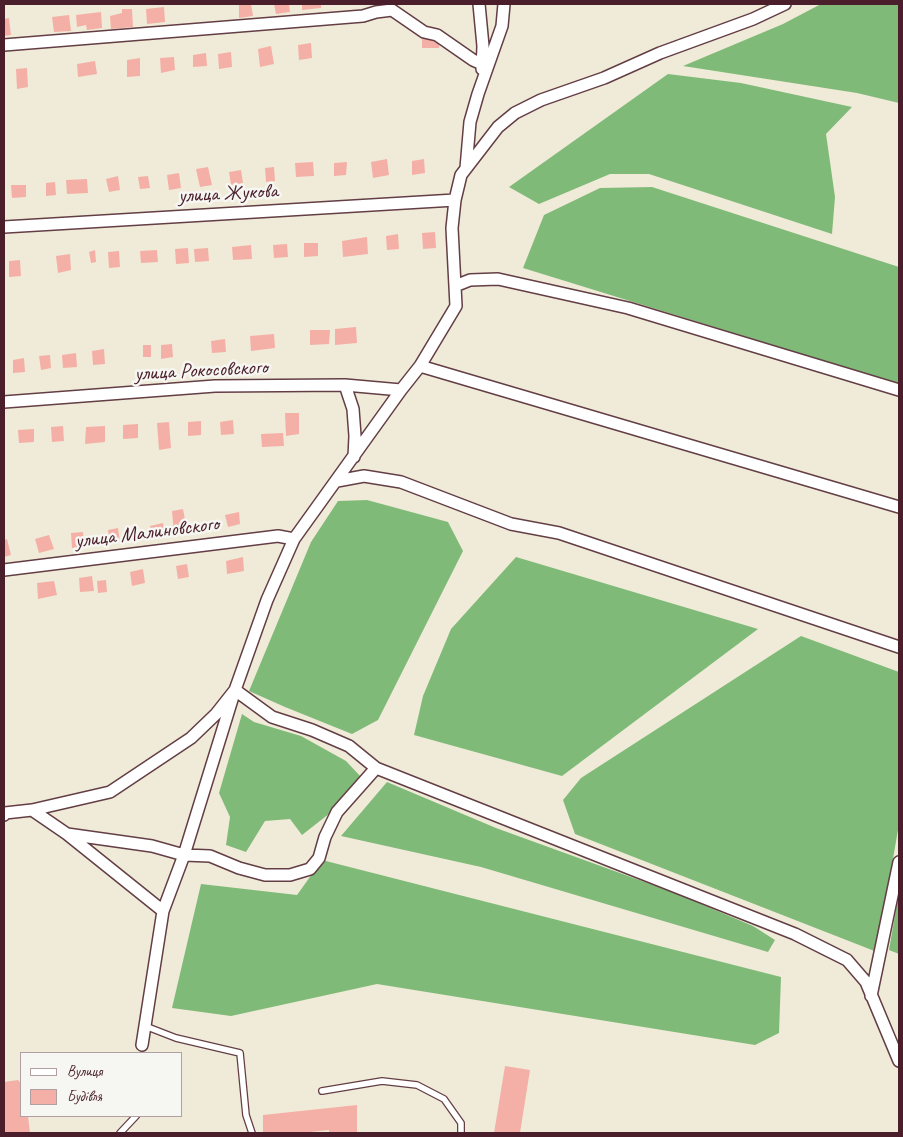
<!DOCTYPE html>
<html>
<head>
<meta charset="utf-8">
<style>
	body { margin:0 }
	#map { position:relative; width:903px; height:1137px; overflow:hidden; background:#f0ebd8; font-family:Caveat,sans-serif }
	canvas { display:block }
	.frame { position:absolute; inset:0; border:5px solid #4a1f2b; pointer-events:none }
	.legend { position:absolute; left:20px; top:1052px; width:162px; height:65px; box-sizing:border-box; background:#f6f6f2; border:1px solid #b1a0a2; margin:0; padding:6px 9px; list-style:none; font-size:15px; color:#4a1f2b }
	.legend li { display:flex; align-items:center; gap:10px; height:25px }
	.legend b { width:25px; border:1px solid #b1a0a2 }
</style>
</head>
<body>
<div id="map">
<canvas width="903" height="1137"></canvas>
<div class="frame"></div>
<ul class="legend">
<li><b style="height:6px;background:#fff"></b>Вулиця</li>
<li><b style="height:14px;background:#f4b0a6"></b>Будівля</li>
</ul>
</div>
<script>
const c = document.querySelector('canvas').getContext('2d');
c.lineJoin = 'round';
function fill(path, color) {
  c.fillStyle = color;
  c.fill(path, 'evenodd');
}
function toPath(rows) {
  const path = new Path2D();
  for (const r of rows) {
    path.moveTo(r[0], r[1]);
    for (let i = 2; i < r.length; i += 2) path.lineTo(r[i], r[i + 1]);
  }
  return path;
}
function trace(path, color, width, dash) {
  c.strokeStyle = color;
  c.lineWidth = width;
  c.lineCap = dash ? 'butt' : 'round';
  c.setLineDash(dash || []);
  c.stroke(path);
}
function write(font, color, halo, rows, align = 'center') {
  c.font = font + ' Caveat,sans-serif';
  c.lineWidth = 5;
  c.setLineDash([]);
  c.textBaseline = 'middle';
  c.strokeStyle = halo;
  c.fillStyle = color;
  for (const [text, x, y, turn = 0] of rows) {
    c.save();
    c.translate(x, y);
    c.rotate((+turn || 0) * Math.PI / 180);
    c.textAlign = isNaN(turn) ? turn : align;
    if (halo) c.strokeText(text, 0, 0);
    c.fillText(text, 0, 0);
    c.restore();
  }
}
const forest = toPath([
	[821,4,899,4,899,103,857,93,683,66,783,24],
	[668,74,741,83,852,107,826,134,835,197,832,234,649,174,610,174,539,204,509,187],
	[652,187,899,267,899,384,523,268,544,215,600,188],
	[367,500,448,522,463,551,378,720,352,734,285,707,249,691,311,542,338,501],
	[516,557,758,629,562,776,414,735,423,696,451,629],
	[801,636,899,672,899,824,877,952,575,834,563,800,581,778],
	[242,714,254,722,301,736,346,761,361,777,362,788,302,835,290,819,265,821,246,852,226,845,230,817,219,793],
	[387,782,496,828,675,893,753,926,775,940,768,952,481,867,341,836],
	[322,860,781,977,779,1033,755,1045,377,984,231,1016,172,1008,201,884,297,895],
	[899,892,899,954,889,950]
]);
const building = toPath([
	[239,4,251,4,253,16,239,18],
	[274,4,289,4,290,12,276,14],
	[302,4,321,4,321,8,302,10],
	[164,7,165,22,147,24,146,9],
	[122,9,132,9,133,27,111,29,110,16,122,13],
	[101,12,102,28,87,30,86,25,77,27,76,15],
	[69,15,71,31,54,32,52,17],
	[9,18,11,35,4,36,4,19],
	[422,38,440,39,439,48,422,48],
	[311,43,312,58,299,60,298,45],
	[271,46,274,64,260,67,258,49],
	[231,52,232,67,219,69,218,54],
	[206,53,207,66,193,67,193,55],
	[174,57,175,70,161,73,160,58],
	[140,58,140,76,127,77,127,60],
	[95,61,97,74,78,77,77,64],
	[27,68,28,87,17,89,16,69],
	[387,159,389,175,373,178,371,162],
	[424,159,425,173,412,175,412,161],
	[313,162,314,176,296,177,295,163],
	[347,162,346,175,334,176,334,163],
	[208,167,212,185,200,187,196,169],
	[274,167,275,181,266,182,265,168],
	[241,170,243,183,231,185,229,172],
	[179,173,181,188,169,190,167,175],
	[118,176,120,190,109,192,106,179],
	[148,176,150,188,140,189,138,177],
	[87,179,88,193,67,194,66,180],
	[55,182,56,195,46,196,46,183],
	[11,185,26,185,26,197,12,198],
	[435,232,436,248,423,249,422,233],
	[398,234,399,249,387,250,386,236],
	[367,237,368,254,343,257,342,241],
	[304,243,318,243,318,256,304,257],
	[287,244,288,257,274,258,273,245],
	[251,245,252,259,233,260,232,247],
	[188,248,189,263,176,264,175,249],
	[208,248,209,261,195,262,194,249],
	[95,250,96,262,91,263,89,252],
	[157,250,158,262,141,263,140,251],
	[119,251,120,267,109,268,108,252],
	[70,254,71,270,58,273,56,256],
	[20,260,21,276,9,277,9,261],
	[356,327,357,343,335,345,335,329],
	[310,330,330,330,329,344,310,345],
	[274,334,275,348,251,351,250,336],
	[225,339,226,352,212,353,211,341],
	[172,344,173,357,161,359,161,345],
	[143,345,151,345,151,357,143,357],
	[104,349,105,364,93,365,92,351],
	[76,353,77,367,63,368,62,355],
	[50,355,51,368,41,370,39,356],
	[24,358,25,372,13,373,13,360],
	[285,413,299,413,299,434,286,436],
	[233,420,234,434,221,435,220,422],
	[201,421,201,435,188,436,188,422],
	[169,422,171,448,159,450,157,423],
	[138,424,138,438,123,439,123,425],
	[63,426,64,441,52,442,51,427],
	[105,426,105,442,85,444,86,427],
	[34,429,34,442,19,443,18,430],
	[283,433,284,446,262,447,261,434],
	[183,509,187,530,174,534,172,511],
	[239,512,240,524,228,527,225,515],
	[163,523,165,535,153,538,150,526],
	[118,528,120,542,110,544,108,530],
	[83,532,84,546,72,548,71,533],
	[49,535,54,549,39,553,35,539],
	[7,539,11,555,4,557,4,540],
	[243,557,244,571,227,574,226,561],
	[187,564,189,577,178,579,176,566],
	[143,569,145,583,132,586,130,572],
	[92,576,94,591,80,592,79,578],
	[106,580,107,592,98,593,97,581],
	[54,581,57,595,38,599,37,583],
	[505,1066,530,1070,520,1133,494,1133],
	[18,1080,21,1083,21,1116,28,1116,30,1133,4,1133,4,1082],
	[357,1105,357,1133,329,1133,329,1130,301,1133,263,1133,263,1115]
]);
const lane = toPath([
	[145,1026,176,1038,240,1053,246,1115,252,1133],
	[322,1091,382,1081,417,1085,444,1099,461,1123,461,1133],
	[120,1133,136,1116]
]);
const street = toPath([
	[479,4,483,46,482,69],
	[4,45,363,16,376,12,392,10,424,32,437,35,473,60,482,64],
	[466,168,470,122,478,94,502,26,504,4],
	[4,227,455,200],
	[455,286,470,280,498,279,628,308,899,390],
	[420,366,899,507],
	[345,385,353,409,355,436,354,457],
	[4,402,215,386,345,385,401,390],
	[337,481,364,476,401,482,511,524,559,533,899,647],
	[4,570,278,536,294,539],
	[32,810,110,792,191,738,216,714,235,690,272,717,312,730,349,746,376,768],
	[4,815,5,813,32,810,67,834,163,911],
	[67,834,152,846,184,855,210,856,239,868,265,875,290,875,310,869,319,858,325,837,337,812,376,768,795,934,847,960,866,982,899,1061],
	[871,996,899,862],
	[142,1045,163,911,184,855,235,690,267,600,294,539,401,390,420,366,456,306,452,228,455,200,461,175,498,127,515,113,541,100,604,78,660,53,753,19,785,4]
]);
const streetNames = [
	["улица Жукова",228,194,-3],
	["улица Рокосовского",201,371,-3],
	["улица Малиновского",147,533,-7]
];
fill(forest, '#80ba78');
fill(building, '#f4b0a6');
trace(lane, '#633e45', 8);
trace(street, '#633e45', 14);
trace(lane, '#fff', 5.5);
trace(street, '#fff', 11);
write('21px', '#4a1f2b', '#f6f6f2', streetNames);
</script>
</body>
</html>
